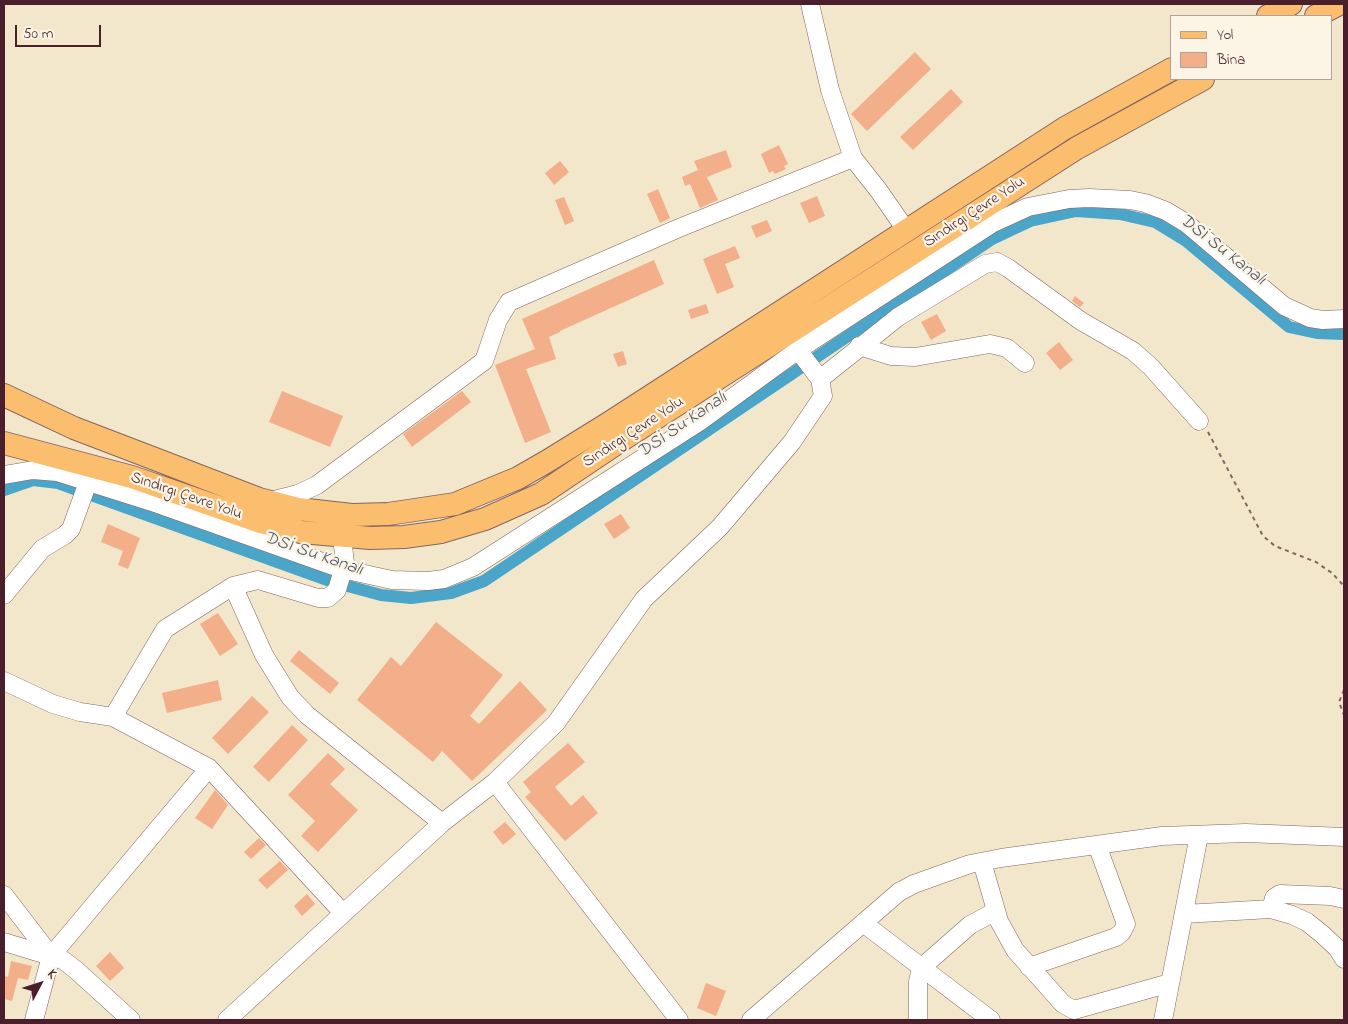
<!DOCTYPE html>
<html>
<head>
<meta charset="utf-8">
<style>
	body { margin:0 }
	#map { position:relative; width:1348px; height:1024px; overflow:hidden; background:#f2e7cb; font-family:"Indie Flower",sans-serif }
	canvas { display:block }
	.frame { position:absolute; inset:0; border:5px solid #4a1f2b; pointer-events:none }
	.legend { position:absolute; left:1170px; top:15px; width:162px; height:65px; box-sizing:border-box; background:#fcf5e5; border:1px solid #b59f9b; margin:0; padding:6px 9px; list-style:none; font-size:15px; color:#4a1f2b }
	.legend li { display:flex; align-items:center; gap:10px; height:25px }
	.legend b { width:25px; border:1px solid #b59f9b }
	.north { position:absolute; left:15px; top:959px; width:50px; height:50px; -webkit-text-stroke:4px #fcf5e5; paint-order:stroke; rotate:50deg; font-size:14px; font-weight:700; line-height:20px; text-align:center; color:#4a1f2b }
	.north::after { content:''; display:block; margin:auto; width:18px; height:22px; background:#4a1f2b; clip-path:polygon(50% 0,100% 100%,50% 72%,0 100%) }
	.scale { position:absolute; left:15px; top:25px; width:86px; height:22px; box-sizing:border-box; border:2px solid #4a1f2b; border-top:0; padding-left:6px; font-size:15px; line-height:18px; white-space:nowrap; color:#4a1f2b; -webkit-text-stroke:4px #fcf5e5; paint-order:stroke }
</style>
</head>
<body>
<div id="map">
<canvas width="1348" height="1024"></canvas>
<div class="frame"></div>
<ul class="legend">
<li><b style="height:6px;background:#fbbd6e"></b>Yol</li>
<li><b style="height:14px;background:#f3ae8a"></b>Bina</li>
</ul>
<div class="north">K</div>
<div class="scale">50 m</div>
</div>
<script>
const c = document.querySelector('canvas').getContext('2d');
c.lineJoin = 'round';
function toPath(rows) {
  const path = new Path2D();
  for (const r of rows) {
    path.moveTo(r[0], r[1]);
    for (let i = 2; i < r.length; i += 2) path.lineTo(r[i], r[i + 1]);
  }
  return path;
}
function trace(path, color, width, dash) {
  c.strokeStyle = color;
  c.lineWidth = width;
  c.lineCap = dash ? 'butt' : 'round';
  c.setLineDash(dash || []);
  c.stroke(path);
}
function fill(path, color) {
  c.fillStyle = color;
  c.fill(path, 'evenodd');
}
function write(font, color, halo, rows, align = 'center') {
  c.font = font + ' "Indie Flower",sans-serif';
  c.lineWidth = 4.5;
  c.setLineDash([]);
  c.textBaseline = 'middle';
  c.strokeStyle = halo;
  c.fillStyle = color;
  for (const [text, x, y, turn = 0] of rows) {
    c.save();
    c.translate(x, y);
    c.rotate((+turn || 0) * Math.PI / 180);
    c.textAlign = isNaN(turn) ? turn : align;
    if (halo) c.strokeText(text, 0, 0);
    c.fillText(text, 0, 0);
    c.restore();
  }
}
const canal = toPath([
	[4,490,33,480,58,483,333,582,381,595,411,598,451,593,484,581,992,239,1030,221,1076,211,1120,214,1155,222,1186,241,1289,327,1317,333,1344,334]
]);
const building = toPath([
	[915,52,931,69,867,131,851,114],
	[951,89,963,102,913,150,900,137],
	[779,145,788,164,784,166,786,169,775,174,773,171,769,173,761,154],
	[726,150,732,167,707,177,718,200,700,208,690,184,685,186,682,177,698,170,694,161],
	[560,161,569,172,554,185,545,173],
	[658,189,670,218,660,223,647,194],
	[817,196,825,216,809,223,800,203],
	[564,197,574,221,565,225,555,200],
	[767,220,772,231,756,238,751,226],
	[735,246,740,258,725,264,734,287,717,294,703,259],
	[654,260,664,284,560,331,560,332,549,337,556,359,526,369,551,432,525,443,495,365,535,349,522,319],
	[1075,296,1084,303,1080,307,1072,301],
	[706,304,709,313,691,319,688,310],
	[937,314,946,331,931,340,921,322],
	[1059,342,1073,360,1060,370,1046,353],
	[623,351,627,364,618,367,613,354],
	[282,391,343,416,330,447,269,422],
	[462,391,471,402,412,447,403,434],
	[621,514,630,528,614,539,604,524],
	[108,524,140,538,128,569,118,565,123,551,101,542],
	[218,613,238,644,220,656,200,624],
	[436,622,503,675,470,716,479,724,520,681,547,710,472,781,442,751,433,762,357,700,391,657,401,666],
	[299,650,339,683,330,694,290,661],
	[218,680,222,700,167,713,162,693],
	[252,696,269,712,228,754,212,738],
	[292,725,308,740,269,782,253,767],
	[568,743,585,762,555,787,571,806,583,795,598,813,565,841,525,797,531,792,523,782],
	[328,753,345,769,330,784,358,810,318,852,301,836,315,821,288,795],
	[215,790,228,805,212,829,195,818],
	[505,822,516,834,503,845,493,832],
	[259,838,266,845,251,859,244,852],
	[280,861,288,870,267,889,258,880],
	[307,894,315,904,302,916,294,906],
	[110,952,124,968,110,981,96,966],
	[11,961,32,966,28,980,18,978,12,1001,4,999,4,976,8,977],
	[706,983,726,991,716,1016,697,1008]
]);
const path = toPath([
	[1208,432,1263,536,1275,546,1316,562,1332,573,1344,586],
	[1344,690,1339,702,1344,715]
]);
const minor = toPath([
	[810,4,830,90,853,158],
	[859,346,891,356,915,357,990,344,1007,348,1025,363],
	[820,379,898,317,985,264,997,262,1008,268,1081,321,1133,351,1151,367,1199,421],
	[4,475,33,470,57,472,158,504,342,569,392,580,428,581,444,579,473,567,699,422,798,350,993,223,1028,207,1069,199,1089,198,1130,200,1145,203,1166,211,1186,223,1284,306,1310,318,1323,320,1344,319],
	[270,501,298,494,317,485,484,361,498,320,509,302,679,228,853,158,879,191,906,230],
	[233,586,264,655,290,697,307,715,442,823],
	[4,595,42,549,65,535,71,529,88,482],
	[4,681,53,704,80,712,113,717,209,768,343,913],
	[113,717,165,629,233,586,258,580,318,598,328,598,337,590,345,563,342,537],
	[495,782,556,723,644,599,720,527,792,442,823,396,820,379,798,350],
	[982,862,999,921,1015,950,1063,1004,1074,1010,1170,983],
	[4,895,51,956],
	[1271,909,1274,898,1280,894,1330,896,1344,899],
	[1184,914,1271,909,1292,915,1307,922,1322,934,1337,948,1344,959],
	[863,923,991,1020],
	[4,942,63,960,76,970,131,1020],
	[1029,967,1116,937,1122,932,1126,924,1097,845],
	[34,1020,51,956,209,768],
	[227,1020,442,823,495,782,679,1020],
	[751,1020,899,892,914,884,970,864,1001,858,1162,836,1246,833,1344,837],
	[918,1020,918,982,921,968,970,925,996,911],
	[1163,1020,1199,835]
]);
const major = toPath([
	[1268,16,1291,4],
	[1316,16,1339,4],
	[4,395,74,428,155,459,259,499,298,509,352,515,388,514,455,504,518,478,546,462,609,423,1065,128,1172,69],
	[4,443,132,477,261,522,301,532,370,538,404,537,441,532,485,519,541,494,620,441,1077,148,1203,79]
]);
const streetNames = [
	["Sındırgı Çevre Yolu",975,213,-33],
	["Sındırgı Çevre Yolu",634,433,-33],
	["Sındırgı Çevre Yolu",186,497,19]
];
const waterNames = [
	["DSİ Su Kanalı",1222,251,38],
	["DSİ Su Kanalı",683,426,-34],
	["DSİ Su Kanalı",313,555,19]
];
trace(canal, '#4ba5c8', 12);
fill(building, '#f3ae8a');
trace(minor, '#856563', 19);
trace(major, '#856563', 24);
trace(path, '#856563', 2, [4, 4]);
trace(minor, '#fff', 18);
trace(major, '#fbbd6e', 22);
write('16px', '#4a1f2b', '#fcf5e5', streetNames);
write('italic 18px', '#4a556a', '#fcf5e5', waterNames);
</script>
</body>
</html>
